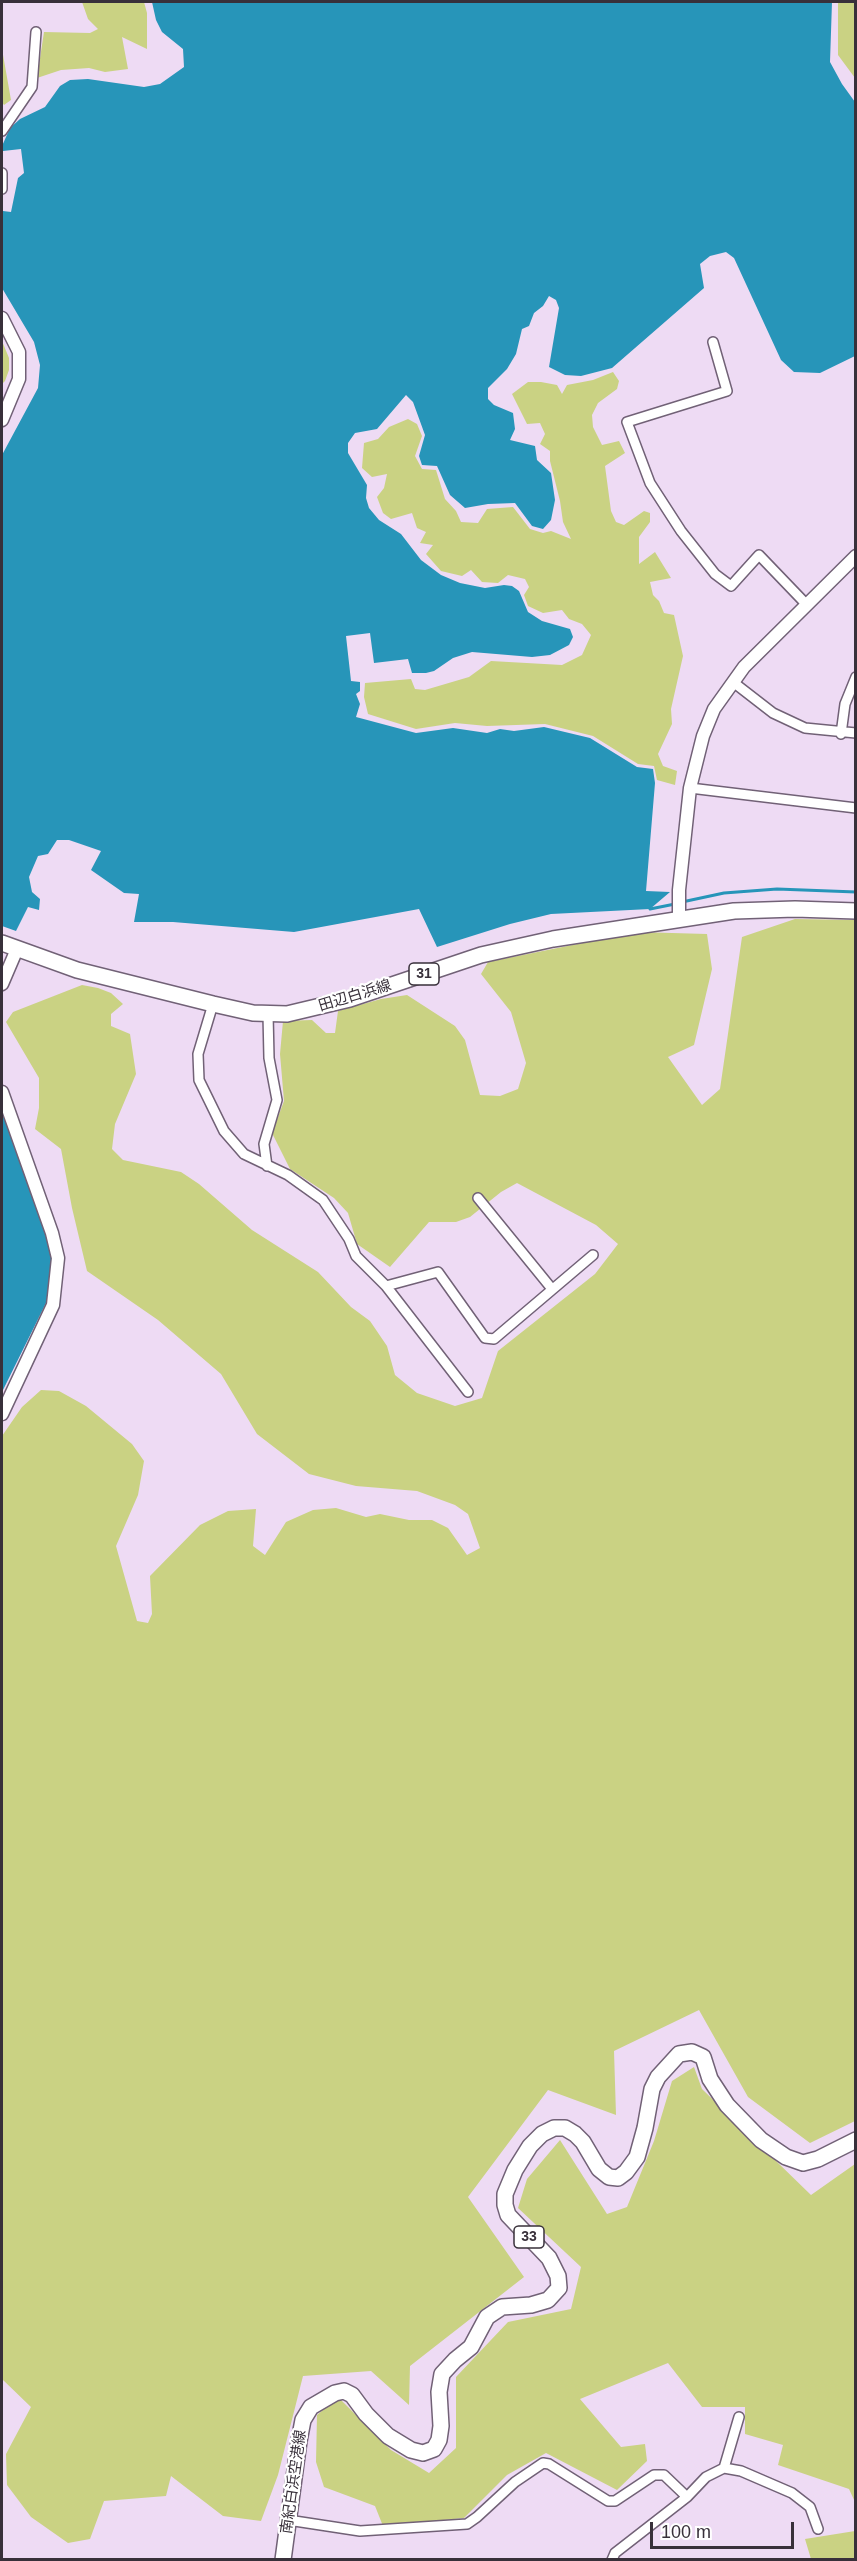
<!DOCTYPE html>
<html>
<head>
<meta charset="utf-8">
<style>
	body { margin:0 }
	#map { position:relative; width:857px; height:2561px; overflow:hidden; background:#eedbf4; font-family:Arial,sans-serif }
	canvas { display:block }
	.frame { position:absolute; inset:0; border:3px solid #38303a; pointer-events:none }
	.scale { position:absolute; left:650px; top:2522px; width:144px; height:27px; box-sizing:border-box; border:3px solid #38303a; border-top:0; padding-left:8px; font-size:18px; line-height:21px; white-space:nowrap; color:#38303a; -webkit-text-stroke:4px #fff; paint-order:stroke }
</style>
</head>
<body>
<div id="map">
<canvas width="857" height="2561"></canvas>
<div class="frame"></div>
<div class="scale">100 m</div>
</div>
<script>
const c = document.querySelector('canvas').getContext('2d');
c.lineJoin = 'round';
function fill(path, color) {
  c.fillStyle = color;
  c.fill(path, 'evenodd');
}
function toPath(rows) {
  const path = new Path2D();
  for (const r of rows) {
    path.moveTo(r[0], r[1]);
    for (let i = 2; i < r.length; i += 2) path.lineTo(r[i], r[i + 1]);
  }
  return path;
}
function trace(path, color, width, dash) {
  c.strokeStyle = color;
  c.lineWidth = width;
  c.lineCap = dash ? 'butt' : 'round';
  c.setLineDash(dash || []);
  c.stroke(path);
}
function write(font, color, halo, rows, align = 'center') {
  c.font = font + ' Arial,"Noto Sans JP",sans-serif';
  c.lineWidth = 4.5;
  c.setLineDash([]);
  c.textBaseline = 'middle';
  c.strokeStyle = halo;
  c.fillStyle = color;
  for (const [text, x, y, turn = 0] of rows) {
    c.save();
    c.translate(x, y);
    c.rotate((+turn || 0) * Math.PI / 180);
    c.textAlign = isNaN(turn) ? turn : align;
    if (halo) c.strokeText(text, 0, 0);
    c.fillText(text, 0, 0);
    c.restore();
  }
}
const green = toPath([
	[82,2,144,2,147,13,147,49,122,37,128,69,105,72,89,68,61,70,37,78,44,32,90,33,98,29,88,19],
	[838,2,855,2,855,78,838,55],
	[2,49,11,100,4,105,2,102],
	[2,341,9,358,9,370,5,381,2,384],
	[613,372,619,381,617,389,598,403,592,415,593,427,602,445,619,441,625,453,605,466,611,511,616,522,624,525,644,511,650,513,650,522,639,537,639,564,655,552,671,578,650,582,653,595,659,601,664,613,674,615,683,656,671,709,672,724,658,754,663,766,677,771,675,785,657,780,654,766,638,764,593,736,545,724,487,726,455,723,416,729,368,714,364,697,365,683,411,679,415,689,425,690,469,677,491,661,562,665,582,655,591,635,582,624,569,619,562,610,543,613,528,606,524,595,529,587,525,579,508,575,498,583,482,582,471,570,462,576,441,571,426,554,433,545,420,543,426,532,417,528,412,513,391,519,383,513,377,497,384,488,387,474,372,477,362,468,364,443,378,439,389,427,408,419,417,424,422,436,415,456,422,469,436,470,445,499,456,511,461,522,478,523,487,509,513,507,530,529,543,533,551,531,571,539,563,522,560,501,550,461,550,451,540,444,545,434,540,423,527,424,512,394,528,382,541,382,557,385,562,394,567,385,593,380],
	[795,919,855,920,855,2121,810,2143,748,2097,699,2010,614,2051,616,2115,548,2090,468,2197,524,2277,410,2366,409,2405,371,2371,303,2376,278,2475,261,2521,223,2516,171,2476,166,2496,104,2501,90,2539,68,2543,31,2517,7,2485,6,2454,31,2407,3,2380,2,2382,2,1436,22,1407,41,1390,59,1391,86,1406,132,1444,144,1461,138,1495,116,1546,137,1621,148,1623,152,1614,150,1576,200,1525,228,1511,256,1509,253,1546,265,1555,286,1522,313,1510,336,1508,366,1517,380,1514,409,1520,432,1520,448,1528,467,1555,480,1548,468,1514,455,1505,417,1491,356,1486,309,1474,257,1434,221,1374,158,1320,87,1271,72,1208,61,1149,35,1129,39,1108,39,1078,6,1022,13,1012,82,985,98,988,111,993,123,1004,111,1014,111,1026,130,1034,136,1074,115,1124,112,1149,123,1160,181,1172,199,1184,252,1230,318,1272,351,1307,370,1321,387,1346,395,1375,417,1393,455,1406,482,1398,498,1351,595,1274,618,1244,596,1225,517,1183,501,1192,470,1217,456,1222,429,1222,390,1267,357,1244,348,1213,334,1198,290,1169,272,1133,284,1101,280,1054,283,1021,312,1020,326,1033,335,1033,338,1011,381,999,407,995,455,1026,465,1040,480,1095,500,1096,518,1089,526,1063,511,1012,481,974,488,962,637,932,707,934,712,969,694,1045,668,1057,702,1105,720,1089,742,937],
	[694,2067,702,2089,811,2195,855,2164,855,2502,849,2489,778,2465,783,2445,745,2434,745,2407,702,2407,668,2363,580,2399,621,2447,645,2444,647,2461,617,2490,546,2453,507,2475,464,2518,383,2526,375,2506,324,2487,316,2462,317,2415,338,2397,391,2450,429,2473,456,2448,456,2377,508,2322,571,2309,581,2267,518,2208,527,2179,560,2140,607,2214,627,2207,654,2141,672,2081],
	[855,2531,855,2559,811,2559,805,2539]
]);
const water = toPath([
	[152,2,832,2,830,62,842,84,855,102,855,356,820,373,794,372,781,360,734,258,726,252,710,256,700,264,704,288,612,368,581,376,565,375,549,367,559,308,556,300,549,296,543,306,534,313,529,326,522,329,516,354,507,369,488,388,488,399,494,405,513,413,515,429,510,440,535,446,537,460,551,473,555,500,551,520,543,529,532,526,515,503,488,504,465,508,450,495,437,466,422,465,419,456,425,435,413,402,406,395,377,429,355,433,348,443,348,453,367,485,366,498,369,508,379,520,401,534,421,560,441,575,460,583,485,588,504,585,512,586,519,591,528,612,542,621,570,629,573,637,569,645,550,655,532,657,472,652,453,658,434,671,426,673,412,673,408,659,374,663,370,633,346,636,351,681,360,682,360,691,356,694,360,704,356,717,416,733,453,728,487,733,500,729,514,731,544,727,590,738,637,767,653,769,655,783,646,891,670,892,650,909,551,914,510,924,437,947,419,909,294,932,173,922,134,922,139,894,124,893,91,870,101,851,69,840,57,840,48,854,38,856,29,877,32,892,40,899,39,910,28,907,16,931,2,926,2,455,38,388,40,365,34,342,2,288,3,211,11,212,18,178,24,173,21,149,3,151,2,146,10,128,20,119,45,107,60,86,70,80,88,79,144,87,160,84,184,67,183,49,162,32,156,20],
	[2,1107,44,1227,53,1261,47,1301,2,1392]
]);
const stream = toPath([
	[682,902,724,893,777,889,856,892],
	[650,909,675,904]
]);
const minor = toPath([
	[2,131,32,87,36,32],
	[2,173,2,189],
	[713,342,727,391,627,422,650,483,681,531,715,574,731,586,759,555,807,605],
	[733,682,773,713,805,728,856,733],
	[841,734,845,704,856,677],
	[690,788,856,808],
	[213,1004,198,1054,199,1080,224,1131,244,1154,288,1175,323,1200,349,1239,356,1256,386,1286,468,1392],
	[267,1166,264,1144,277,1100,269,1058,268,1014],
	[478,1198,552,1289],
	[386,1286,438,1272,485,1338,494,1339,593,1255],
	[724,2468,739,2417],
	[288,2520,360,2531,467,2524,477,2517,515,2482,543,2463,549,2464,608,2501,615,2501,654,2475,664,2475,687,2497],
	[612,2560,615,2553,687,2497,706,2477,724,2468,741,2471,792,2493,810,2507,818,2529]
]);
const tertiary = toPath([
	[2,318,19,352,19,379,2,420],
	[679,919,679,890,690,788,703,736,714,709,744,667,856,556],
	[2,984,17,949],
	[2,1092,52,1233,58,1258,53,1305,2,1414]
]);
const primary = toPath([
	[2,943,77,970,213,1004,253,1013,287,1014,350,999,481,955,553,939,734,911,795,909,856,911],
	[283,2560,299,2441,303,2420,311,2407,335,2393,344,2391,352,2395,366,2414,388,2436,411,2450,423,2453,434,2449,439,2440,441,2426,439,2392,442,2374,455,2360,471,2347,487,2317,502,2307,531,2305,548,2300,559,2288,558,2276,549,2258,508,2215,505,2205,505,2194,515,2170,530,2146,542,2134,554,2128,565,2128,575,2134,583,2142,599,2169,609,2177,618,2178,626,2172,637,2157,645,2128,652,2089,658,2077,679,2054,692,2052,703,2057,710,2079,727,2105,761,2140,786,2157,803,2163,818,2159,856,2140]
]);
const shields = [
	[424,974,30],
	[529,2237,30]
];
const shieldNames = [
	["31",424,974],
	["33",529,2237]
];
const streetNames = [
	["田辺白浜線",355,996,-17],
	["南紀白浜空港線",294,2482,-82]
];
fill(green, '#cad283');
fill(water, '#2795b9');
trace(stream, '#2795b9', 3);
trace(minor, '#716176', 12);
trace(tertiary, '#716176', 15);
trace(primary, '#716176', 18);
trace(minor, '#fff', 9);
trace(tertiary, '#fff', 12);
trace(primary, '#fff', 15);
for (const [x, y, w] of shields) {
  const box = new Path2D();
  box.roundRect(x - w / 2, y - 11, w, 22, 4.5);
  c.fillStyle = '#fff';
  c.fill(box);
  trace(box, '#38303a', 1.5);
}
write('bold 14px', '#38303a', null, shieldNames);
write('15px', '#38303a', '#fff', streetNames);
</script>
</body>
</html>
